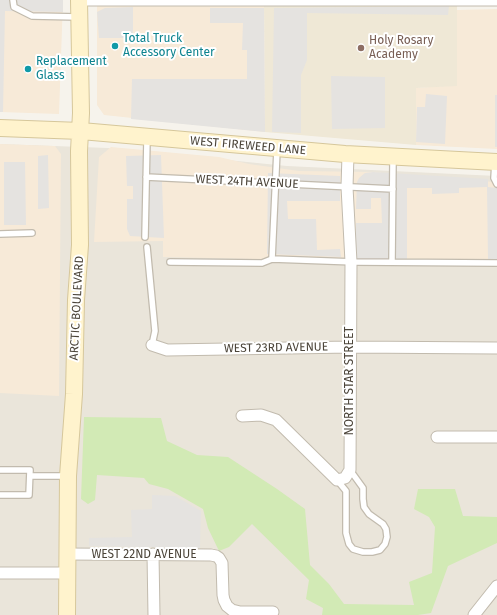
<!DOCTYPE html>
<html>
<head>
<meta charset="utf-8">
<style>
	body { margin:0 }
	canvas { display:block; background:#f6f3ec }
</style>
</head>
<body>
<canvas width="497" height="615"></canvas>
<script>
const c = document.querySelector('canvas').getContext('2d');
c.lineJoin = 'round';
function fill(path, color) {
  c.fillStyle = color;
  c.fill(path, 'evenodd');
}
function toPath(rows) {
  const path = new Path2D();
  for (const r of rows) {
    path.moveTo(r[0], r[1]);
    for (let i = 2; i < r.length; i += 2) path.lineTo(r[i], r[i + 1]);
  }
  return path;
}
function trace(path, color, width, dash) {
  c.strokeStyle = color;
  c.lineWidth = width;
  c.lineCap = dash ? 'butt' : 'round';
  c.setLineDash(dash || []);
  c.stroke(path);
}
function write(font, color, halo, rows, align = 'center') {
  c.font = font + ' "Fira Sans",sans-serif';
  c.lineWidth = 4;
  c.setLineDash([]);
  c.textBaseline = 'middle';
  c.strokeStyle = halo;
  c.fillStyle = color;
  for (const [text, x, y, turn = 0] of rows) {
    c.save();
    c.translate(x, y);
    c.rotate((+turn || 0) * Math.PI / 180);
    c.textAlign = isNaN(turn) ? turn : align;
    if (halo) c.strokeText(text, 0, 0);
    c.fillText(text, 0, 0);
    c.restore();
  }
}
const residential = toPath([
	[0,144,108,148,287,166,497,176,497,615,0,615]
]);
const commercial = toPath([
	[0,0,63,0,59,114,0,112],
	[97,0,264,5,265,132,104,115,97,105],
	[497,9,497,149,416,145,416,88,457,85,457,10],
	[0,144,55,146,61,154,59,396,0,393],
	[111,147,219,157,249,164,299,171,373,172,442,179,497,182,497,263,301,260,163,257,163,241,94,242,99,157]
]);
const education = toPath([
	[457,4,457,86,416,88,416,145,265,132,264,5]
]);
const green = toPath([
	[84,417,161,418,167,441,197,455,228,457,277,489,305,509,310,565,329,584,344,604,414,605,409,582,432,573,435,527,429,517,414,509,418,489,455,489,463,516,497,517,497,543,448,566,431,613,418,615,322,615,323,608,306,599,309,580,252,524,229,547,219,551,208,528,203,509,168,489,149,484,144,478,97,475,95,500,88,504,81,499]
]);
const parking = toPath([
	[0,0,63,0,63,12,5,11,3,112,0,112],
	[449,6,448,15,307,13,307,60,301,75,301,133,272,132,274,8],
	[133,7,133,38,99,38,97,12,105,8],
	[210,8,264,8,265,132,131,119,132,79,247,79,247,50,242,50,243,23,210,23],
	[331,76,385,77,385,128,332,129],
	[426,94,447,96,445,144,416,142,417,107,425,107],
	[495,95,497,95,497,147,495,147],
	[48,155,49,208,38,209,38,156],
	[161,155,164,238,130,236,127,229,127,199,133,199,133,186,127,186,126,156],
	[4,162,25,162,26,225,4,225],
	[373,172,488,179,488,187,497,188,497,259,488,259,487,187,459,188,459,193,432,194,432,188,407,188,407,259,356,259,356,223,382,223,381,198,371,198,371,209,356,209,357,182,359,178,365,173],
	[268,173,340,176,340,201,287,201,288,219,316,219,317,250,340,249,341,257,267,254],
	[152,495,175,496,201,511,200,548,89,546,89,538,132,537,131,510,152,509]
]);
const lane = toPath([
	[13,0,14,7,32,16,79,17],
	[495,162,494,178,497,184],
	[146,177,393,189],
	[0,234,32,233],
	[145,237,147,139],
	[147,247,155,331,152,345],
	[272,259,277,150],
	[170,262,262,263,272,259,355,262,497,263],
	[392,262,393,159],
	[0,470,30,470,29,495,0,495],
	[30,476,66,476],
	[337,480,346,491,346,533,349,544,353,549,363,552,372,552,380,550,385,544,387,537,386,529,383,524,369,514,364,507,363,499,363,488,350,470]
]);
const street = toPath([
	[82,0,497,0],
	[152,345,167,350,350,347,497,348],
	[242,416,261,415,276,420,337,480,345,478,350,470,351,262,347,187,348,155],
	[437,437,497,437],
	[67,554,211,555,216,556,219,558,222,563,223,595,224,600,227,606,232,610,240,612,273,612],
	[153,554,154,615],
	[0,573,67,573],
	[474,615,497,586]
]);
const secondary = toPath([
	[0,128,81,131,345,154,497,162],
	[67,615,68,476,74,394,76,300,80,245,79,151,81,113,79,0]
]);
const markers = [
	[115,46,4,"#0f9aa8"],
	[361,48,4,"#8d6e63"],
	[28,69,4,"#0f9aa8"]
];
const cultureNames = [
	["Total Truck",123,39],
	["Accessory Center",123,53],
	["Replacement",36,62],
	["Glass",36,76]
];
const educationNames = [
	["Holy Rosary",369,41],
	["Academy",369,55]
];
const streetNames = [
	["WEST FIREWEED LANE",248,146,5],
	["WEST 24TH AVENUE",247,182,3],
	["ARCTIC BOULEVARD",77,308,-87],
	["WEST 23RD AVENUE",276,348,-1],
	["NORTH STAR STREET",350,381,-90],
	["WEST 22ND AVENUE",144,555]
];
fill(residential, '#eae5da');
fill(commercial, '#f7ead8');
fill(education, '#efe8d6');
fill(green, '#d2eab5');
fill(parking, '#e5e3e0');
trace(lane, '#c2bbae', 8);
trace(street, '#c2bbae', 13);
trace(secondary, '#d6c79b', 18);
trace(lane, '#fff', 5.5);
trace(street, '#fff', 11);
trace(secondary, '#fff3cd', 16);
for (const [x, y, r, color] of markers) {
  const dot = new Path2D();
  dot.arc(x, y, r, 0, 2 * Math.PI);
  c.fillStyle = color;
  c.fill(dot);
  trace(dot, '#fff', 1.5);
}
write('12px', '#0d838f', '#fff', cultureNames, 'left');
write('12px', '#785e54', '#fff', educationNames, 'left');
write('12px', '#4b4439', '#fff', streetNames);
</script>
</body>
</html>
